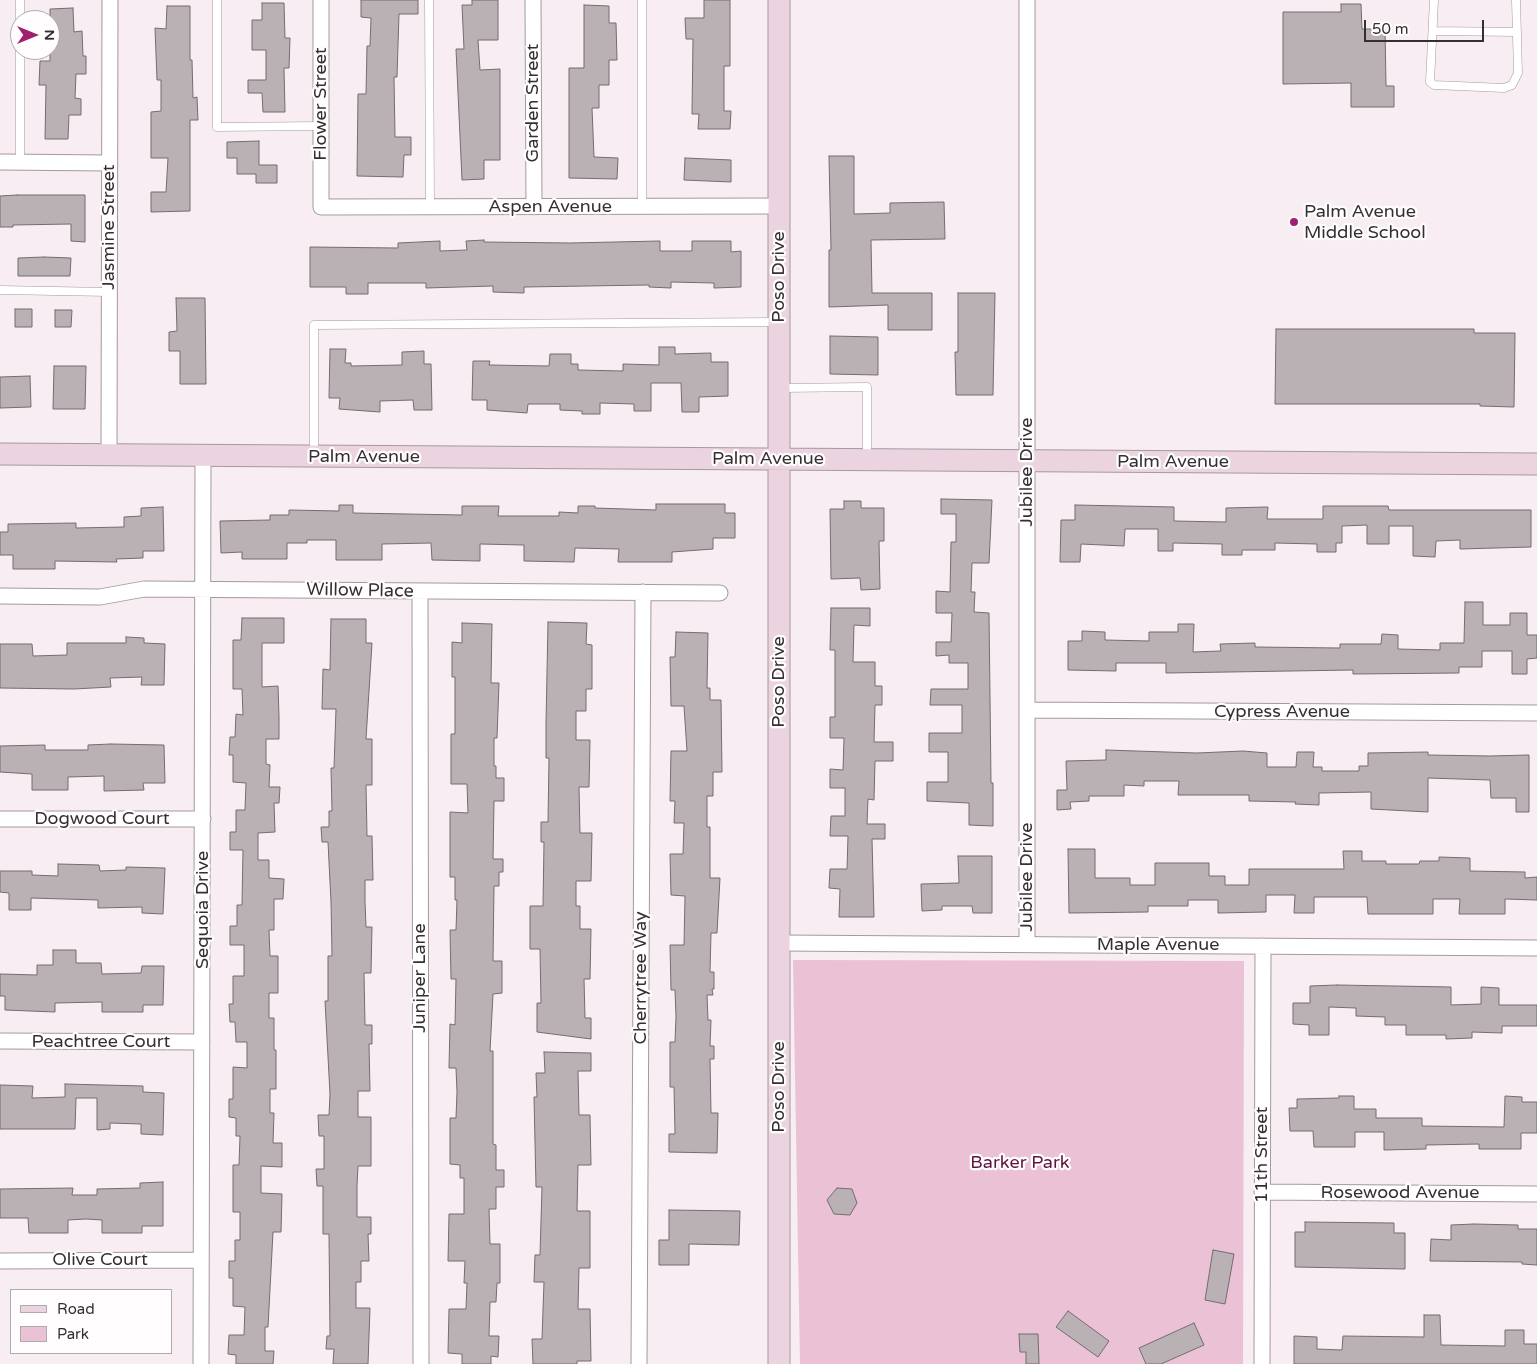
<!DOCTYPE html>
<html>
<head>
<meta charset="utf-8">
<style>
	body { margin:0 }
	#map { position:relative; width:1537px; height:1364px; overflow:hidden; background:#f7edf2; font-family:"Varela Round",sans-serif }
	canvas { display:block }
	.legend { position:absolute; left:10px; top:1289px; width:162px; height:65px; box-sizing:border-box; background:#fffdfe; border:1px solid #aeabac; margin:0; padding:6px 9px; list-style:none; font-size:15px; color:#343032 }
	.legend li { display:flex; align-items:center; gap:10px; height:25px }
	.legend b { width:25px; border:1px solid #aeabac }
	.north { position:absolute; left:10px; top:10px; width:50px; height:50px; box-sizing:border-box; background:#fffdfe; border:1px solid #aeabac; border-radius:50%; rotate:90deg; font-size:14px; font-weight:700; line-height:20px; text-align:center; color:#343032 }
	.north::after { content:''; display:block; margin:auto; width:18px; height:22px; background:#a11f6f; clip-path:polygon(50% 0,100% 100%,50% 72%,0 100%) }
	.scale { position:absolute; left:1364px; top:20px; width:120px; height:22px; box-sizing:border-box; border:2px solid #343032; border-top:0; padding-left:6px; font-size:15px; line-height:18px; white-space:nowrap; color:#343032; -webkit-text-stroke:4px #fffdfe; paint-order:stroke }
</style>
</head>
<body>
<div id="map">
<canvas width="1537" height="1364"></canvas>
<ul class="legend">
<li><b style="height:6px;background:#ebd4e0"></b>Road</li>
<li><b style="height:14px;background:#ebc1d5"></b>Park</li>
</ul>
<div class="north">N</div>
<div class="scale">50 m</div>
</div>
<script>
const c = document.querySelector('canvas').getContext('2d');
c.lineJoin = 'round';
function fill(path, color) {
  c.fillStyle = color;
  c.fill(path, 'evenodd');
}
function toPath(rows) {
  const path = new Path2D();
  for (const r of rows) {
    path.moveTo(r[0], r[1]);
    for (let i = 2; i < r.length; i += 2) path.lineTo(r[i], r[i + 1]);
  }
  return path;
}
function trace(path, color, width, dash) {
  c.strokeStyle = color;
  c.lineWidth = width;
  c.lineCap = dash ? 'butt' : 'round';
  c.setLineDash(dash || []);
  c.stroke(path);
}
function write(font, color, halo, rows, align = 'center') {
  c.font = font + ' "Varela Round",sans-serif';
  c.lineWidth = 4.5;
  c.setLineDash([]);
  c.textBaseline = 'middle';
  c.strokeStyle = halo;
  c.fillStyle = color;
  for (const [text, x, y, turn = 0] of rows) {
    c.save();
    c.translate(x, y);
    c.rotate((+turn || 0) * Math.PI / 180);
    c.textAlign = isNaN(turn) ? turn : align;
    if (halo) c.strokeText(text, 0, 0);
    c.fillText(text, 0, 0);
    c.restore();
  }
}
const green = toPath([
	[793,960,1244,961,1243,1364,800,1364]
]);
const building = toPath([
	[361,0,418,0,418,14,399,14,397,77,394,77,395,137,411,137,411,155,404,155,403,177,357,176,358,94,366,94,367,46,370,46,371,18,361,17,361,0],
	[472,0,498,0,498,40,478,40,480,70,500,69,500,160,484,160,484,179,462,180,456,49,464,49,462,5,472,5,472,0],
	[704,0,730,0,730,66,724,66,724,111,731,111,730,129,698,129,699,114,692,114,693,39,686,39,685,18,704,18,704,0],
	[262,3,284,3,285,38,290,38,289,68,284,68,285,112,263,112,262,93,248,93,248,80,266,80,266,50,252,50,252,20,262,20,262,3],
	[1341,4,1361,4,1362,29,1385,29,1386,86,1394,86,1394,107,1351,107,1351,83,1283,84,1283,12,1341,12,1341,4],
	[584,5,609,6,609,23,616,23,617,60,609,60,609,85,599,85,599,108,592,108,594,157,618,158,617,179,569,178,569,68,584,68,584,5],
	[167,6,190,6,190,60,192,60,193,98,197,97,198,120,190,120,190,211,151,212,151,192,166,192,168,158,151,158,151,112,161,111,161,80,157,80,155,28,166,29,167,6],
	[73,8,74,32,82,31,83,56,86,56,86,74,76,74,75,98,81,99,81,115,69,115,68,139,45,139,46,85,39,85,40,61,50,61,50,9,73,8],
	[259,141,259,165,277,165,277,183,256,183,256,174,237,174,237,158,227,158,227,142,259,141],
	[829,156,854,156,854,214,890,213,890,203,944,202,945,239,871,240,872,293,932,293,932,330,888,330,888,305,829,307,829,250,831,250,829,156],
	[685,158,731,160,731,182,684,180,685,158],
	[17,195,85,195,85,242,71,241,71,224,13,225,13,227,0,227,0,196,17,195],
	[484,240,484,242,570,243,660,241,660,251,692,251,692,241,731,241,731,252,741,251,741,287,714,288,714,283,671,282,671,288,649,287,649,285,524,287,524,293,493,292,493,286,426,288,426,283,368,283,368,294,346,294,346,287,310,287,310,247,398,248,398,243,440,241,440,251,467,250,466,241,484,240],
	[44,257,71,258,70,276,18,276,18,258,44,257],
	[958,293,995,293,993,395,956,395,955,352,958,352,958,293],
	[176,298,205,298,206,384,180,384,180,351,169,351,169,332,177,331,176,298],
	[15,309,32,309,32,327,15,327,15,309],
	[55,310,72,310,71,327,55,327,55,310],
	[1276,329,1474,329,1474,333,1515,333,1514,407,1480,406,1480,404,1275,404,1276,329],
	[830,336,878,337,878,375,830,374,830,336],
	[659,347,675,347,675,354,711,353,711,362,728,362,728,396,699,397,699,412,682,412,681,383,651,383,651,411,634,411,634,404,600,403,600,414,582,414,582,411,560,410,560,404,528,404,527,413,487,410,487,400,472,400,473,361,490,361,489,365,549,366,550,354,571,354,571,364,578,364,578,370,623,371,623,364,659,365,659,347],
	[330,349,346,349,345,363,351,363,351,366,402,365,402,352,424,351,424,364,431,364,432,410,414,410,413,400,380,401,380,412,339,409,340,398,329,398,330,349],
	[54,366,86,366,85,409,53,409,54,366],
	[30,376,31,407,0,408,0,377,30,376],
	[941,499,992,500,989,563,972,563,971,592,975,592,974,612,989,613,991,783,993,783,993,826,969,825,969,803,927,801,927,782,948,782,948,752,929,752,929,733,962,733,962,705,930,705,931,689,968,689,968,663,949,663,949,655,936,656,936,642,951,642,952,613,936,613,936,591,950,592,951,542,956,542,956,514,941,514,941,499],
	[844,501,861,501,861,508,884,508,884,541,879,541,880,589,861,590,860,578,831,579,830,509,844,509,844,501],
	[656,504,725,504,725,513,735,513,735,538,713,538,713,549,672,552,672,562,618,562,619,549,575,548,574,562,524,561,524,545,480,544,480,561,432,560,431,543,382,544,382,560,336,560,336,540,307,540,307,543,287,543,287,559,242,559,242,552,221,553,220,521,270,520,270,515,289,515,289,510,339,511,339,505,353,505,353,513,462,515,462,506,499,506,498,516,559,516,559,512,578,513,578,506,595,506,595,508,656,510,656,504],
	[1075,505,1174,507,1174,521,1226,522,1226,508,1268,507,1267,519,1323,519,1323,506,1388,506,1389,510,1531,510,1531,547,1460,549,1460,540,1436,541,1435,557,1413,556,1413,526,1389,526,1389,544,1367,544,1367,525,1342,526,1342,543,1336,543,1336,552,1317,552,1317,544,1275,543,1275,550,1242,550,1242,555,1222,555,1222,544,1173,543,1173,551,1158,551,1158,529,1125,529,1124,546,1081,544,1080,562,1060,562,1061,520,1075,520,1075,505],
	[163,507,164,551,143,551,143,558,116,559,117,562,55,561,55,569,13,569,13,555,0,555,0,532,8,532,8,524,76,523,76,528,124,527,124,517,141,516,141,508,163,507],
	[1465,602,1483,602,1483,625,1510,625,1510,613,1527,613,1527,635,1537,635,1537,658,1527,659,1527,674,1512,674,1512,651,1482,651,1482,667,1459,667,1459,673,1353,674,1353,670,1166,673,1166,663,1116,663,1116,671,1068,670,1068,641,1082,641,1082,631,1105,632,1105,640,1149,641,1149,632,1178,632,1178,624,1194,624,1193,652,1221,651,1220,644,1255,643,1255,647,1340,648,1340,644,1381,644,1382,634,1398,635,1398,649,1440,650,1440,643,1464,643,1465,602],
	[831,608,870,608,870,626,854,625,853,662,875,662,875,686,882,686,882,705,875,705,874,742,893,742,893,761,875,761,874,800,868,799,867,824,885,824,885,839,872,839,874,917,839,917,840,889,829,888,830,869,847,869,848,836,830,836,831,816,845,816,845,788,830,788,830,769,843,770,844,738,830,738,830,717,835,717,835,650,830,650,831,608],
	[242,618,284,618,284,643,262,643,262,687,278,686,279,716,279,739,266,739,266,764,270,765,269,787,280,787,279,803,274,803,275,832,258,833,258,860,269,860,269,878,284,879,283,899,274,899,274,930,269,930,270,956,278,956,278,993,269,993,269,1018,274,1018,274,1050,276,1050,276,1089,270,1089,270,1113,274,1113,273,1143,282,1143,282,1167,261,1166,261,1193,282,1194,281,1232,273,1232,268,1327,265,1327,265,1351,274,1351,273,1364,236,1364,236,1355,228,1354,229,1335,244,1335,245,1307,233,1306,233,1278,229,1278,229,1261,235,1261,235,1240,240,1240,240,1212,233,1212,233,1165,239,1165,240,1136,236,1136,236,1118,229,1117,229,1099,233,1099,233,1067,247,1068,247,1042,236,1042,235,1022,230,1022,229,1004,233,1004,233,976,244,976,244,945,230,945,230,926,237,926,237,905,242,905,243,850,230,850,230,832,236,832,236,810,245,810,246,783,233,782,233,755,229,755,230,737,235,737,236,714,243,715,242,689,233,689,233,640,241,640,242,618],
	[331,619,366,619,366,643,372,643,366,739,372,739,372,785,366,785,367,836,372,836,373,880,365,880,365,901,366,927,372,927,371,973,364,973,365,1025,372,1025,372,1044,369,1044,370,1091,358,1091,358,1117,371,1117,371,1166,358,1166,357,1186,357,1217,371,1217,371,1234,368,1234,369,1261,361,1261,361,1282,356,1282,356,1308,370,1308,368,1364,333,1364,334,1349,326,1349,327,1336,330,1336,329,1234,323,1234,323,1186,317,1186,316,1169,324,1169,324,1136,319,1136,318,1115,329,1115,330,1094,325,1001,328,1001,328,956,332,956,331,902,328,842,322,842,321,827,329,827,329,811,332,811,331,768,334,768,336,709,322,709,323,669,330,670,331,619],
	[548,622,587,623,586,644,592,645,592,689,586,689,586,711,576,711,576,740,590,740,589,787,579,787,580,833,592,833,591,881,576,881,576,906,580,906,580,929,591,929,590,979,584,979,585,1018,591,1018,591,1039,537,1032,537,1003,541,1003,540,949,530,949,530,906,543,906,544,842,541,842,541,822,548,822,549,758,546,758,546,724,548,622],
	[462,623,492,624,491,683,499,683,497,738,494,738,494,766,496,766,496,778,504,778,504,801,494,801,493,859,503,859,503,872,499,872,499,886,494,886,493,961,502,961,502,993,493,994,490,1051,493,1051,493,1144,496,1145,496,1170,504,1170,504,1187,496,1187,496,1209,489,1209,490,1244,500,1244,500,1283,497,1283,496,1302,490,1302,489,1336,499,1336,498,1357,491,1356,491,1364,462,1364,462,1354,448,1353,449,1309,466,1309,467,1283,464,1283,465,1261,448,1261,449,1214,464,1214,464,1178,460,1178,460,1165,450,1164,450,1118,456,1118,457,1092,456,1068,449,1068,450,1024,455,1025,456,979,451,979,450,930,456,930,457,900,455,900,455,877,450,877,450,812,468,813,467,784,451,784,451,734,455,734,455,677,452,677,452,642,462,643,462,623],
	[676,632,708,633,707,688,710,688,710,700,721,700,722,772,713,772,713,796,707,796,707,827,710,827,710,878,720,878,717,933,711,933,710,972,714,972,714,989,712,989,713,995,707,995,708,1020,711,1020,710,1046,714,1046,714,1059,710,1059,711,1113,718,1113,717,1153,669,1152,669,1134,675,1134,674,1087,670,1087,670,1042,675,1042,676,1017,675,990,671,990,670,945,684,945,685,896,671,895,670,854,683,854,684,823,674,823,675,801,670,801,671,751,687,751,684,706,671,706,670,657,675,657,676,632],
	[126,637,144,638,144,643,165,644,164,685,141,685,142,677,110,678,111,687,74,689,0,688,0,644,32,644,33,656,67,655,67,643,126,643,126,637],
	[111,744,164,745,165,783,143,783,144,790,104,791,104,776,68,777,68,790,32,790,32,774,0,772,0,746,45,745,45,750,88,750,88,745,111,744],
	[1106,750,1197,753,1243,751,1267,753,1267,767,1296,767,1297,752,1314,752,1313,767,1322,767,1322,771,1359,771,1359,766,1368,766,1368,753,1428,752,1428,755,1490,756,1529,755,1529,812,1516,812,1516,798,1491,798,1490,780,1428,778,1428,812,1371,809,1371,792,1319,793,1319,805,1295,804,1296,802,1249,801,1249,795,1178,795,1179,781,1144,781,1144,786,1124,785,1124,796,1089,796,1089,801,1070,802,1071,809,1057,810,1057,790,1067,790,1066,761,1106,760,1106,750],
	[1068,849,1095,849,1095,878,1130,878,1130,885,1155,885,1155,863,1209,863,1209,876,1225,876,1225,885,1249,885,1249,869,1344,869,1343,851,1362,851,1362,861,1386,861,1386,864,1419,864,1420,861,1439,861,1439,857,1470,858,1470,871,1525,872,1525,878,1537,877,1537,900,1505,899,1505,914,1459,914,1460,899,1433,899,1433,914,1368,914,1367,897,1314,897,1314,913,1294,913,1295,895,1266,895,1266,912,1218,913,1218,900,1188,900,1188,906,1148,906,1148,912,1069,913,1068,849],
	[958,856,992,856,992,913,973,913,972,906,942,906,942,910,922,911,921,884,959,883,958,856],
	[58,864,99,865,100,871,126,870,126,867,165,868,163,914,142,913,142,907,98,908,98,900,31,898,31,910,9,910,9,893,0,892,0,871,32,871,32,875,58,876,58,864],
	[53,950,76,950,76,963,101,963,102,974,141,973,142,966,164,966,163,1005,143,1005,143,1012,102,1012,102,1002,55,1003,55,1012,5,1010,5,996,0,996,0,974,37,975,37,965,53,965,53,950],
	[1337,985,1451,987,1451,1005,1481,1004,1481,987,1499,988,1499,1005,1537,1005,1537,1026,1502,1026,1502,1033,1472,1032,1472,1038,1446,1039,1446,1035,1406,1035,1406,1025,1385,1025,1385,1017,1356,1016,1356,1008,1329,1007,1329,1035,1309,1035,1309,1025,1293,1024,1293,1003,1310,1003,1310,986,1337,985],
	[544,1052,591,1053,591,1071,578,1071,579,1115,590,1115,591,1165,578,1165,577,1211,590,1211,590,1268,579,1268,578,1309,590,1309,591,1361,577,1361,577,1364,533,1364,532,1339,542,1339,544,1282,534,1282,535,1255,540,1255,542,1187,536,1187,534,1097,537,1097,536,1073,545,1073,544,1052],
	[65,1084,143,1086,143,1092,164,1093,163,1135,141,1134,141,1124,110,1123,110,1129,97,1130,97,1098,76,1098,75,1129,0,1129,0,1085,33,1086,32,1098,65,1097,65,1084],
	[1339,1096,1354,1096,1354,1109,1376,1109,1376,1118,1422,1118,1422,1126,1504,1127,1505,1096,1522,1097,1522,1102,1537,1102,1537,1133,1521,1133,1521,1149,1479,1149,1479,1144,1426,1145,1426,1149,1384,1150,1384,1132,1355,1132,1355,1147,1314,1147,1313,1131,1290,1131,1289,1108,1297,1108,1297,1099,1339,1098,1339,1096],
	[163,1182,163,1226,142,1226,142,1233,102,1233,102,1220,86,1219,68,1220,68,1233,29,1233,28,1218,0,1218,0,1189,73,1188,72,1195,97,1195,97,1189,140,1188,140,1183,163,1182],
	[837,1188,852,1189,857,1203,850,1215,834,1214,827,1200,837,1188],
	[669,1210,740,1211,739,1245,689,1244,689,1265,659,1265,659,1240,669,1240,669,1210],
	[1305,1222,1394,1223,1394,1233,1405,1233,1405,1269,1295,1267,1295,1232,1305,1232,1305,1222],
	[1474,1224,1518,1225,1518,1229,1537,1229,1537,1265,1522,1264,1522,1262,1430,1261,1431,1239,1451,1240,1451,1225,1474,1224],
	[1213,1250,1234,1254,1225,1304,1205,1300,1213,1250],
	[1068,1311,1109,1341,1098,1357,1056,1327,1068,1311],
	[1424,1315,1440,1315,1441,1345,1505,1346,1505,1330,1524,1330,1524,1344,1537,1344,1537,1364,1294,1364,1294,1336,1317,1337,1317,1349,1342,1350,1343,1336,1424,1337,1424,1315],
	[1194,1323,1204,1345,1161,1364,1146,1364,1139,1348,1194,1323],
	[1019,1334,1038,1334,1039,1364,1026,1364,1026,1352,1020,1352,1019,1334]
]);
const service = toPath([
	[20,0,20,162],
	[217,0,217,127,321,126],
	[429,0,430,207],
	[642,0,642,207],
	[1434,0,1430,82,1434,85,1504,88,1512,85,1518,73,1516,0],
	[1433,31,1517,32],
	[0,290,109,292],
	[782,388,867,387,867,458],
	[314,456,314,325,777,322]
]);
const minor = toPath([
	[321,0,321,207,779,206],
	[533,0,534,207],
	[1027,0,1027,944],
	[0,162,109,163],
	[109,454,110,0],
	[420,591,421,1364],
	[0,596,100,597,144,589,720,593],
	[1027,710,1537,713],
	[0,819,203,819],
	[779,943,1537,948],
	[0,1041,202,1042],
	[1262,1192,1537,1194],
	[0,1261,201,1260],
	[201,1364,203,456],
	[639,1364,643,592],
	[1262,1364,1263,946]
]);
const secondary = toPath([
	[0,454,1537,464],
	[779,1364,779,0]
]);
const markers = [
	[1294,222,5,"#a11f6f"]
];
const streetNames = [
	["Garden Street",533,103,-90],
	["Flower Street",321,104,-90],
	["Aspen Avenue",550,207],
	["Jasmine Street",109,227,-90],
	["Poso Drive",779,277,-90],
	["Palm Avenue",364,457],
	["Palm Avenue",768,459],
	["Palm Avenue",1173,462],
	["Jubilee Drive",1027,472,-90],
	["Willow Place",360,591,1],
	["Poso Drive",779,682,-90],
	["Cypress Avenue",1282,712],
	["Dogwood Court",102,819],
	["Jubilee Drive",1027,877,-90],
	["Sequoia Drive",203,910,-90],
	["Maple Avenue",1158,945],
	["Juniper Lane",420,978,-90],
	["Cherrytree Way",641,978,-90],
	["Peachtree Court",101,1042],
	["Poso Drive",779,1087,-90],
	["11th Street",1262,1155,-90],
	["Rosewood Avenue",1400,1193],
	["Olive Court",100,1260]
];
const poiNames = [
	["Palm Avenue",1304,212],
	["Middle School",1304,233]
];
const parkNames = [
	["Barker Park",1020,1163]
];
fill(green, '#ebc1d5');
fill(building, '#bab1b5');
trace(building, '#756c70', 1);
trace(service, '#a39a9e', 9);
trace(minor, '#a39a9e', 17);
trace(secondary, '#a39a9e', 23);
trace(service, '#fff', 8);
trace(minor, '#fff', 15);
trace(secondary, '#ebd4e0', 21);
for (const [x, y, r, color] of markers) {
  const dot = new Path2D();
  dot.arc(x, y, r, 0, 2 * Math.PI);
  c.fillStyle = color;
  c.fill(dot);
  trace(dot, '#fffdfe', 2);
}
write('18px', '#343032', '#fffdfe', streetNames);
write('18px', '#343032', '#fffdfe', poiNames, 'left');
write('18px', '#5e1440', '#fffdfe', parkNames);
</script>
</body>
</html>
